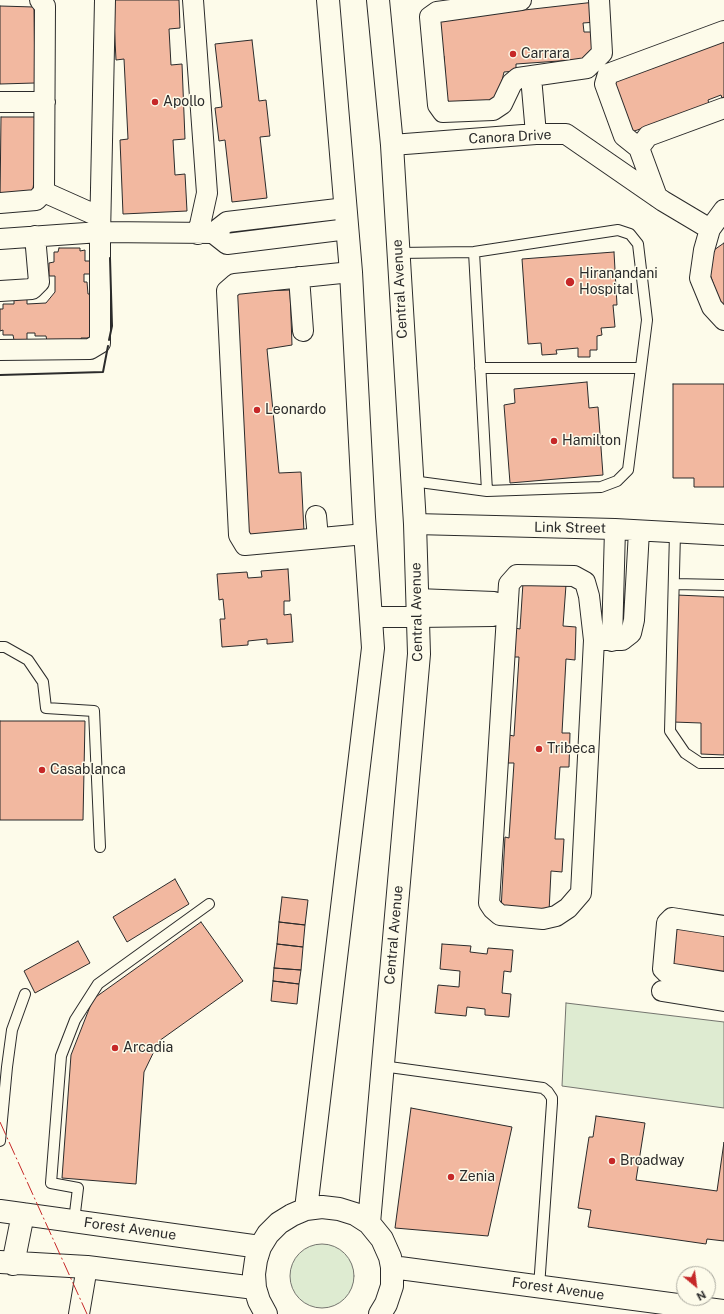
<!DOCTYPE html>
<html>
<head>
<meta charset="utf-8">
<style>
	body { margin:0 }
	#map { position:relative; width:724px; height:1314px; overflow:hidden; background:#fdfbea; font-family:"Public Sans",sans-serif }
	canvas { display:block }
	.north { position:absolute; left:676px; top:1266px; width:40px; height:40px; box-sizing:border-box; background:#fdfbea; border:1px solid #a9a89e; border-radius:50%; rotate:151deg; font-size:11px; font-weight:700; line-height:16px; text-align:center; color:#2b2b2b }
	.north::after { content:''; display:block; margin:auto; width:14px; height:18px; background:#c62828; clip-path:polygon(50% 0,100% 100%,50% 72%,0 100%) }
</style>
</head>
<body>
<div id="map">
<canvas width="724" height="1314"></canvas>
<div class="north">N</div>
</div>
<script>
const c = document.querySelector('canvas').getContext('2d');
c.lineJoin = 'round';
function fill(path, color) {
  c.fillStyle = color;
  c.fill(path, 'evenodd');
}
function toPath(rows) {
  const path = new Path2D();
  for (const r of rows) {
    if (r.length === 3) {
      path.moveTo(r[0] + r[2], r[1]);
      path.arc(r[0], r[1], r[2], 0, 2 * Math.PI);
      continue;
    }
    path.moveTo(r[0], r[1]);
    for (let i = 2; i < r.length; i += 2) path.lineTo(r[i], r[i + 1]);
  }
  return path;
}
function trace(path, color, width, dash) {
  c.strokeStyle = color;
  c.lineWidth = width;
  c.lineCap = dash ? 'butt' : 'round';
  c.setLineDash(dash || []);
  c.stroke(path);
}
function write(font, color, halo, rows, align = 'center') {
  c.font = font + ' "Public Sans",sans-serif';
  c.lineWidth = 3;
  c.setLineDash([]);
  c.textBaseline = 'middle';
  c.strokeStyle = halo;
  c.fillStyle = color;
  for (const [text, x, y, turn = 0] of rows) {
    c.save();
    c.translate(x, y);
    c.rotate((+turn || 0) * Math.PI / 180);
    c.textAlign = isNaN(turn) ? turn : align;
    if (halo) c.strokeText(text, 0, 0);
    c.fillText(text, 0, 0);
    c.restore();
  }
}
const green = toPath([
	[566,1003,724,1022,724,1108,562,1086,566,1003],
	[322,1276,32]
]);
const building = toPath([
	[113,0,179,0,180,28,169,29,171,65,182,64,185,139,173,140,175,175,185,174,187,211,123,214,120,140,128,139,124,59,116,60,113,0],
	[595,2,596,22,583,23,584,32,598,32,599,52,588,53,588,59,516,64,516,71,504,72,497,102,447,105,444,56,439,56,436,20,595,2],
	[0,6,34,7,35,83,0,84,0,6],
	[724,35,724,97,722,98,721,95,708,100,709,104,629,133,609,79,724,35],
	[252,40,259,101,266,100,270,136,260,137,267,198,232,202,225,140,219,141,215,108,222,107,215,44,252,40],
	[1,117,38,117,37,156,32,197,0,200,1,117],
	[724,243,724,305,720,304,707,265,714,250,724,243],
	[59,248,80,248,80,251,85,250,85,261,91,261,91,274,84,274,84,282,87,282,88,294,94,294,91,338,81,338,81,341,47,341,46,336,35,336,35,333,27,333,27,340,14,340,13,335,3,335,3,330,0,331,0,309,3,309,3,304,14,304,14,299,27,299,27,304,46,303,55,292,55,276,49,276,49,263,54,262,54,252,58,252,59,248],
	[614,252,617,305,613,305,615,327,601,328,602,335,597,336,597,350,590,350,590,357,578,357,578,348,556,350,557,354,542,355,541,343,528,344,522,259,614,252],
	[290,290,292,345,267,349,279,473,301,472,304,532,248,536,233,292,290,290],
	[587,382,589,408,598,407,603,475,510,483,504,405,515,403,514,389,587,382],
	[673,384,724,384,724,487,694,487,694,478,673,478,673,384],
	[288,569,290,601,284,601,284,615,291,614,293,642,267,644,267,639,248,641,248,645,222,647,220,619,225,619,223,599,219,600,217,574,247,572,248,578,262,577,261,571,288,569],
	[523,583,566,585,563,626,576,627,575,660,566,659,562,733,570,733,569,767,560,767,555,839,564,839,562,872,551,871,549,912,501,910,505,837,509,838,514,763,507,763,509,735,514,736,519,657,513,657,515,628,520,629,523,583],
	[676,595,724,597,724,755,701,754,701,723,673,722,676,595],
	[0,721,85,721,83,820,0,820,0,721],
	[175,879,189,904,127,942,113,917,175,879],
	[282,897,308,900,305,925,279,922,282,897],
	[201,922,243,981,159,1041,144,1072,136,1184,62,1178,71,1055,93,999,201,922],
	[279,922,305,925,303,947,277,944,279,922],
	[672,925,724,932,724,974,669,968,672,925],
	[78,941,90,963,35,993,24,971,78,941],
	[277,944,303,947,301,970,274,968,277,944],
	[442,944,471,946,470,952,487,954,488,948,513,950,511,972,504,971,502,993,511,994,509,1017,485,1015,485,1009,467,1007,466,1016,435,1013,438,985,459,987,460,971,440,969,442,944],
	[274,968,301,970,299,984,273,981,274,968],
	[273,981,299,984,297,1004,271,1001,273,981],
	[411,1108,512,1127,488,1236,395,1228,411,1108],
	[596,1116,645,1123,636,1180,717,1191,724,1142,724,1241,707,1239,706,1244,588,1227,591,1210,578,1208,589,1137,593,1137,596,1116]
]);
const lane = toPath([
	[474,252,487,491],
	[398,253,474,252,618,230,630,234,638,244,647,320,628,470,617,481,601,487,487,491,412,481],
	[480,368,641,368],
	[675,533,670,731,685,753,700,763,724,763],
	[674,584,724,585],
	[0,647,5,647,28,660,43,682,46,708,94,711,100,847],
	[382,1066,543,1088,548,1092,552,1098,552,1103,539,1287],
	[0,1141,7,1067,12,1030,25,994],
	[74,1221,78,1188,51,1183,61,1056,75,1020,98,984,209,904]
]);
const street = toPath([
	[193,0,207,193,198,234],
	[521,0,437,12,430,17,438,105,443,112,493,110,502,104,512,83,518,78,587,68,602,53,599,0],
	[531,77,536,134],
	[0,102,45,102],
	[392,145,536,134,566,134,663,201,710,229],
	[639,148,624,136,605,84,608,74,724,31],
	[44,192,100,217],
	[657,197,639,148,648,136,724,108],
	[0,203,36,200,44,192,45,6,40,0],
	[724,210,710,229,704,250,700,278,712,307,724,320],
	[213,233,227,244,348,229],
	[0,239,100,232,213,233,227,222,346,208],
	[351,272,235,284,227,291,239,535,245,545,365,534],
	[299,277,303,331],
	[0,291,32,289,39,282,35,236],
	[0,350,90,349,100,343,100,236,105,0],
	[316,516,318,538],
	[415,524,615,529,724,535],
	[417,599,494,602],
	[371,617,417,617,493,616],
	[594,640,589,596,585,582,574,576,517,575,509,584,489,903,493,909,500,915,543,919,556,916,568,908,581,893,594,640,622,640,631,633,634,620,639,531],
	[612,641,615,529],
	[724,926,672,918,667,923,663,969,667,973,724,982],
	[662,991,724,1001],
	[79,1314,87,1267]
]);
const secondary = toPath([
	[306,1209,373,648,364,517,351,272,328,0],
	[0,1211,260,1247],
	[369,1223,419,654,415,524,392,145,378,0],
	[0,1262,87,1267,255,1288],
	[13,1264,23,1214],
	[392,1267,724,1311],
	[266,1314,259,1301,255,1288,254,1274,256,1260,260,1247,268,1234,279,1223,292,1215,306,1209,322,1207,339,1209,355,1214,369,1223,382,1239,390,1257,392,1267,392,1286,386,1304,380,1314]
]);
const wall = toPath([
	[109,340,112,326,110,258],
	[0,375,103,372,108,346]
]);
const power = toPath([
	[0,1122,87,1314]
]);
const markers = [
	[513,54,4,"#c62828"],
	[155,102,4,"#c62828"],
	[570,282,5,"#c62828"],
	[257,410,4,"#c62828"],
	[554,441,4,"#c62828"],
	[539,749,4,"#c62828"],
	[42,770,4,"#c62828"],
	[115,1048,4,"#c62828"],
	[612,1161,4,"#c62828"],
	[451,1177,4,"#c62828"]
];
const poiNames = [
	["Carrara",521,54],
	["Apollo",163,102],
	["Hiranandani",579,274],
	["Hospital",579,290],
	["Leonardo",265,410],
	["Hamilton",562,441],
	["Tribeca",547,749],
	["Casablanca",50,770],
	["Arcadia",123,1048],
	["Broadway",620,1161],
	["Zenia",459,1177]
];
const streetNames = [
	["Canora Drive",510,137,-3],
	["Central Avenue",400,289,-93],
	["Link Street",570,528,1],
	["Central Avenue",417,612,-91],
	["Central Avenue",394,935,-85],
	["Forest Avenue",130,1229,8],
	["Forest Avenue",558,1289,8]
];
fill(green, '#deebd1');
trace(green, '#74746e', 1);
fill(building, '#f2b8a0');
trace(building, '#2b2b2b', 1);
trace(lane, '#2b2b2b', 12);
trace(street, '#2b2b2b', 22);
trace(secondary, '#2b2b2b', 24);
trace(lane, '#fdfbea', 10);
trace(street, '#fdfbea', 20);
trace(secondary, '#fdfbea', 22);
trace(wall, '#2b2b2b', 2);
trace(power, '#c62828', 1, [14, 3, 2, 3]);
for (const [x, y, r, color] of markers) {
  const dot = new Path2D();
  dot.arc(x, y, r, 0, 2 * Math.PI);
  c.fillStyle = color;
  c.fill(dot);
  trace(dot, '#fdfbea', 1.5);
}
write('14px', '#2b2b2b', '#fdfbea', poiNames, 'left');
write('14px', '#2b2b2b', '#fdfbea', streetNames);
</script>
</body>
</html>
